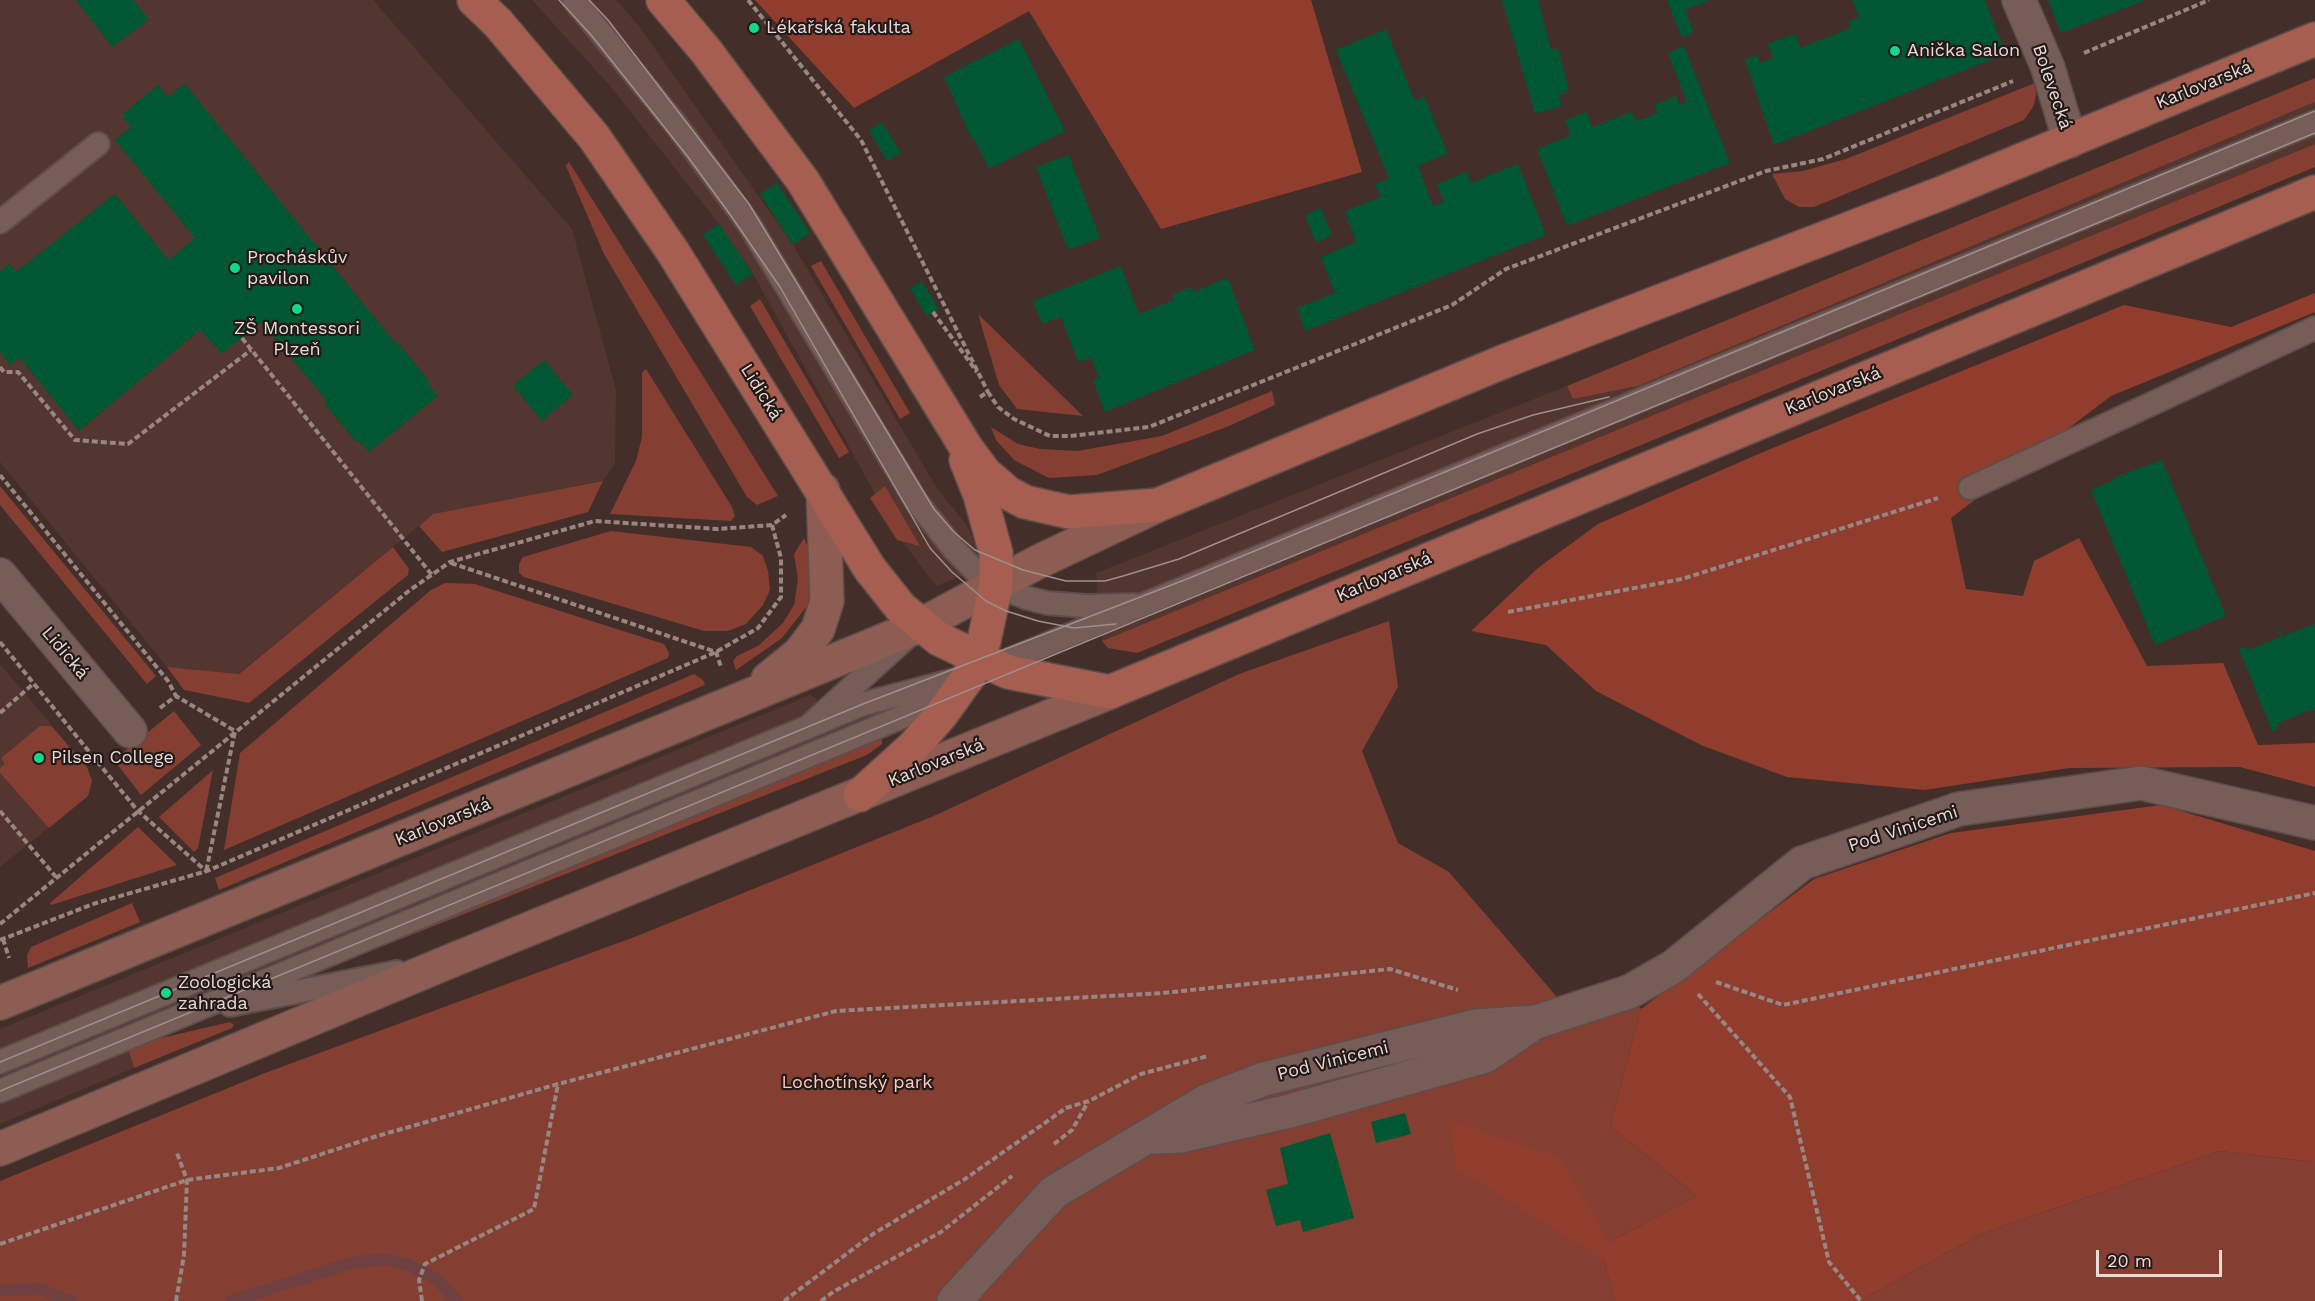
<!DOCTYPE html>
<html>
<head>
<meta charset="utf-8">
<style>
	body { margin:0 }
	#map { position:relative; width:2315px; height:1301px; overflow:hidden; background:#442e2a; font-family:"Work Sans",sans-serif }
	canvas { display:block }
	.scale { position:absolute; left:2096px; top:1250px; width:126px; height:27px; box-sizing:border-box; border:3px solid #e8dad7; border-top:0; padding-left:8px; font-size:18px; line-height:21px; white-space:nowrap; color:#e8dad7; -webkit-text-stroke:4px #231917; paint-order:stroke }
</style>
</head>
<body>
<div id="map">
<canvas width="2315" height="1301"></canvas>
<div class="scale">20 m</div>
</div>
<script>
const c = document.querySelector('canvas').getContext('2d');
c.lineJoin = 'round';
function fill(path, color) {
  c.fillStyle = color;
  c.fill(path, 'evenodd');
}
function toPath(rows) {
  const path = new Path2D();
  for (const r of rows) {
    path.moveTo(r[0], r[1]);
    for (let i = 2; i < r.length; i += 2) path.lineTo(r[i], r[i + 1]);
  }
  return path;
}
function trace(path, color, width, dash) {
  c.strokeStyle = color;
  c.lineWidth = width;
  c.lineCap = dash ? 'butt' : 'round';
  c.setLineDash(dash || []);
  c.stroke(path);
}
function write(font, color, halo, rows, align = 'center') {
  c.font = font + ' "Work Sans",sans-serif';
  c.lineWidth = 4.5;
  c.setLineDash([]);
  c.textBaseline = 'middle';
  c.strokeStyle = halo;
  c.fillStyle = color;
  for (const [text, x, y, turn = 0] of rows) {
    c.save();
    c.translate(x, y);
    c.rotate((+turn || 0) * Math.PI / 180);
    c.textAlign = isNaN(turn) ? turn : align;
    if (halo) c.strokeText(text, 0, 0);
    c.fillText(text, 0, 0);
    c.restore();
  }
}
const built = toPath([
	[0,0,373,0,572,229,616,390,615,463,603,481,433,514,238,674,167,667,0,462],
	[532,0,616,0,639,26,793,245,938,490,966,524,985,567,936,586,899,537,753,274,719,224,611,87],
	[2315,102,2315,144,1102,641,1096,573,1567,386,1573,399,1638,386],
	[0,664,87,767,92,781,88,796,0,867],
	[864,694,882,735,127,1047,134,1068,0,1124,0,1029,810,695,817,699,815,706]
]);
const green = toPath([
	[2315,78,2315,102,1638,386,1573,399,1567,386],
	[2035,83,2036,95,2033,107,2024,120,1814,207,1799,207,1785,199,1772,174,1803,171,1846,159],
	[2315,144,2315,167,1137,653,1108,648,1102,641],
	[569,162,778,496,757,505,747,497,604,254,566,166],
	[821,261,910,413,900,419,811,266],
	[760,299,849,452,839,458,750,306],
	[978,314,1083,416,1017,409,999,385],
	[646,369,732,507,735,516,731,521,610,514,636,461,642,437,642,373],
	[1272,391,1275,405,1229,426,1097,475,1049,478,1014,460,996,440,991,427,1018,444,1040,449,1077,451,1162,436],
	[603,481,588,512,442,552,419,526,433,514],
	[0,486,156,676,147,684,0,505],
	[885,486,920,546,897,540,870,498],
	[611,531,751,547,763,556,768,571,770,590,763,605,746,624,728,631,704,631,524,577,519,573,519,564,523,557],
	[804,538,811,556,813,589,807,606,782,638,736,670,733,661,737,656,758,646,783,623,794,605,798,579,794,554],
	[393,547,409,569,408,575,249,703,184,690,167,667,239,674],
	[445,583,475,584,664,644,669,653,668,658,224,850,240,753,431,590],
	[1389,621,1398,687,1362,751,1398,843,1449,872,1569,1011,1629,992,1641,1009,1610,1126,1697,1196,1609,1242,1604,1260,1615,1301,0,1301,0,1181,265,1073,637,936,936,815,1239,674],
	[694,674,703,680,705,685,219,890,215,878],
	[174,711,201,745,141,795,114,760],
	[40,726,51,726,87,767,92,781,88,796,49,828,0,773,0,768,5,764,1,758],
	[882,735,882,744,867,755,297,980],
	[213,770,198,848,194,852,159,817],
	[138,827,177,865,51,905,50,903],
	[132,903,140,922,28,968,27,955,31,947],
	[230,1022,234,1025,232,1028,134,1068,127,1046],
	[2220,1151,2315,1162,2315,1301,1860,1301,1981,1234]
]);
const forest = toPath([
	[755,0,1311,0,1362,172,1161,229,1029,11,854,108],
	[2315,293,2315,312,2111,396,1951,518,1966,589,2023,596,2034,561,2079,538,2147,666,2223,663,2258,745,2315,743,2315,787,2240,767,2069,768,1924,790,1787,777,1701,745,1596,691,1546,645,1471,631,1538,568,1598,524,1763,452,2124,305,2231,327],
	[2161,805,2315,851,2315,1162,2220,1151,1981,1234,1860,1301,1615,1301,1604,1260,1457,1169,1449,1120,1559,1157,1609,1242,1697,1196,1610,1126,1641,1009,1814,879,1951,833]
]);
const stream = toPath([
	[0,1290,39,1289,71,1301],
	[231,1301,351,1263,385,1259,408,1265,438,1280,456,1301]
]);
const building = toPath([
	[76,0,134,0,149,20,112,47],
	[1502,0,1538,0,1551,50,1558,48,1569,91,1559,94,1562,106,1535,114],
	[1667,0,1710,0,1685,10,1694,32,1682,38],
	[1852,0,1985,0,2006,54,1774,145,1745,60,1757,55,1760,63,1773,58,1767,44,1795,34,1800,48,1851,28,1848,22,1859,17],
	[2048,0,2146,0,2061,33],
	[1386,29,1415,101,1424,96,1448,153,1418,166,1433,206,1444,202,1437,184,1467,172,1471,183,1518,164,1546,235,1305,331,1297,308,1335,293,1321,257,1356,242,1345,211,1381,197,1375,184,1389,178,1336,50],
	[1019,39,1065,131,989,169,974,139,972,140,944,77],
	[1684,46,1730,163,1567,226,1537,149,1571,135,1565,120,1586,112,1593,127,1631,112,1637,121,1657,113,1654,105,1676,96,1679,105,1687,102,1668,53],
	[185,84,396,344,398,343,430,382,428,384,438,396,369,452,359,441,356,442,324,403,327,401,261,322,222,354,200,330,79,431,20,358,10,365,0,352,0,271,9,264,16,272,115,194,169,260,195,238,115,140,131,127,122,115,158,85,168,97],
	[882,122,901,153,887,161,869,130],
	[1069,155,1100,238,1068,250,1036,167],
	[777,183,810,233,793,245,760,194],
	[1321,208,1332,235,1316,243,1305,215],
	[719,224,753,274,736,285,703,235],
	[1121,266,1139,314,1174,300,1172,295,1191,287,1193,292,1228,278,1255,350,1105,412,1093,380,1099,378,1091,358,1078,362,1061,317,1042,324,1033,301],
	[922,281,939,309,927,316,910,289],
	[544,360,573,395,542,421,513,386],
	[2162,460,2226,616,2155,645,2091,490,2114,480,2113,478],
	[2315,624,2315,708,2311,713,2310,710,2277,724,2278,729,2272,731,2239,649,2246,647,2248,650,2281,637,2278,630,2281,629,2283,636],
	[1405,1113,1411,1134,1376,1143,1371,1122],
	[1330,1133,1354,1218,1303,1232,1300,1220,1276,1226,1266,1190,1288,1184,1280,1148]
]);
const path = toPath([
	[748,0,861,140,988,392],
	[2084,53,2209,0],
	[933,312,977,372],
	[242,338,432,575],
	[0,367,4,372,18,372,75,440,128,444,251,350],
	[980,397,988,392,998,407,1014,419,1050,436,1070,436,1149,427,1452,305,1506,269,1766,171,1823,159,2013,81],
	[0,475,168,681,176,696],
	[451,563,716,652,721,667],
	[1508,612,1682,579,1938,498],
	[0,642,95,759],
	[160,708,176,696,235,731,206,872],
	[0,713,33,684],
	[100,756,95,759,138,811,206,871],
	[0,811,56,877],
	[0,924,410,590,450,562,595,521,718,529,772,525,786,515],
	[3,939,9,958],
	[0,940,96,903,207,871,716,652,758,628,781,597,781,558,772,525],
	[1716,982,1783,1005,2315,893],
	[1698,994,1790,1097,1829,1262,1861,1301],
	[1054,1144,1072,1130,1088,1102],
	[0,1244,187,1180,279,1168,374,1137,558,1084,836,1011,1163,993,1390,969,1458,990],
	[176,1301,184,1255,187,1180,177,1153],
	[422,1301,419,1280,425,1264,534,1209,558,1084],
	[784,1301,873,1234,965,1179,1066,1108,1089,1101,1141,1074,1208,1056],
	[821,1301,833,1292,941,1232,1012,1176]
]);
const lane = toPath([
	[574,0,674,122,749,224,916,501,953,548,984,580,1027,598,1047,603,1086,606,1134,605],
	[0,222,98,144],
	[1970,488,2315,328],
	[808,727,863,704,969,676,999,664,2315,122],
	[230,1005,397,972],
	[0,1062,808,727,907,637],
	[0,1091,955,695]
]);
const street = toPath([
	[2019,0,2048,68,2070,141],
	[0,575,130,731],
	[1156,1137,1181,1136,1290,1111,1485,1056,1534,1023],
	[954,1301,1054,1192,1207,1101,1264,1079,1476,1026,1536,1022,1629,992,1673,967,1802,863,1959,809,2141,783,2315,823]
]);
const secondary = toPath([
	[768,679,800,653,818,629,827,601,823,490],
	[0,1003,919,626,1038,562,1156,506],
	[0,1149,453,960,1110,692]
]);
const primary = toPath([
	[474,0,498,23,594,137,673,252,870,569,901,608,939,639,1008,672,1110,692,2315,192],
	[663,0,706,51,803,181,967,449,985,473,1008,493,1025,502,1069,512,1158,505,1505,361,1942,193,2315,39],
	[860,795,913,747,941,715,969,676,984,641,996,585,996,553,980,495,966,460]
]);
const tram = toPath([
	[559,0,592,36,688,157,729,213,780,287,930,548,952,572,986,601,1006,611,1038,621,1074,628,1116,624],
	[589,0,608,20,749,204,934,509,954,532,975,550,1023,570,1066,581,1105,581,1123,576,1179,559,1477,434,1533,415,1609,397],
	[0,1062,863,704,1187,579,2315,111],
	[0,1091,2315,133]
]);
const markers = [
	[754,28,6,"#12d98a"],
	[1895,51,6,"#12d98a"],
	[235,268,6,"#12d98a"],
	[297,309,6,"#12d98a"],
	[39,758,6,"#12d98a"],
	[166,993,6,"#12d98a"]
];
const poiNames = [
	["Lékařská fakulta",766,28],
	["Anička Salon",1907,51],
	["Procháskův",247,258],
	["pavilon",247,279],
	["ZŠ Montessori",297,329,"center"],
	["Plzeň",297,350,"center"],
	["Pilsen College",51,758],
	["Zoologická",178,983],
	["zahrada",178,1004]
];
const streetNames = [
	["Karlovarská",2204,85,-22],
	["Bolevecká",2052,87,71],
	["Karlovarská",1833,391,-22],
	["Lidická",761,392,58],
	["Karlovarská",1384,577,-23],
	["Lidická",65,653,50],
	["Karlovarská",936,763,-22],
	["Karlovarská",443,822,-22],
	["Pod Vinicemi",1903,829,-18],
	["Pod Vinicemi",1333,1061,-14]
];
const parkNames = [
	["Lochotínský park",857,1083]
];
fill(built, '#533630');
fill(green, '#843f32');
fill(forest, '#903d2e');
trace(stream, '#6e4140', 12);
fill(building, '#015633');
trace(lane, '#5f4d49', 26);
trace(street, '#5f4d49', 36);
trace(secondary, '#5f4d49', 36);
trace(primary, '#5f4d49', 36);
trace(path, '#988683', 4, [6, 3]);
trace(lane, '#765d58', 22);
trace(street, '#765d58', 33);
trace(secondary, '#8d5d54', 33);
trace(primary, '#a55e50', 33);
trace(tram, '#a08f8b', 1.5);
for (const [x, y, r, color] of markers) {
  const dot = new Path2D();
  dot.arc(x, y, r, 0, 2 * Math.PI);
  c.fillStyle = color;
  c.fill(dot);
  trace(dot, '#231917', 2);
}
write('18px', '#e8dad7', '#231917', poiNames, 'left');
write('18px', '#e8dad7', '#231917', streetNames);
write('18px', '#fccac0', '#231917', parkNames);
</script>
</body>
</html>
